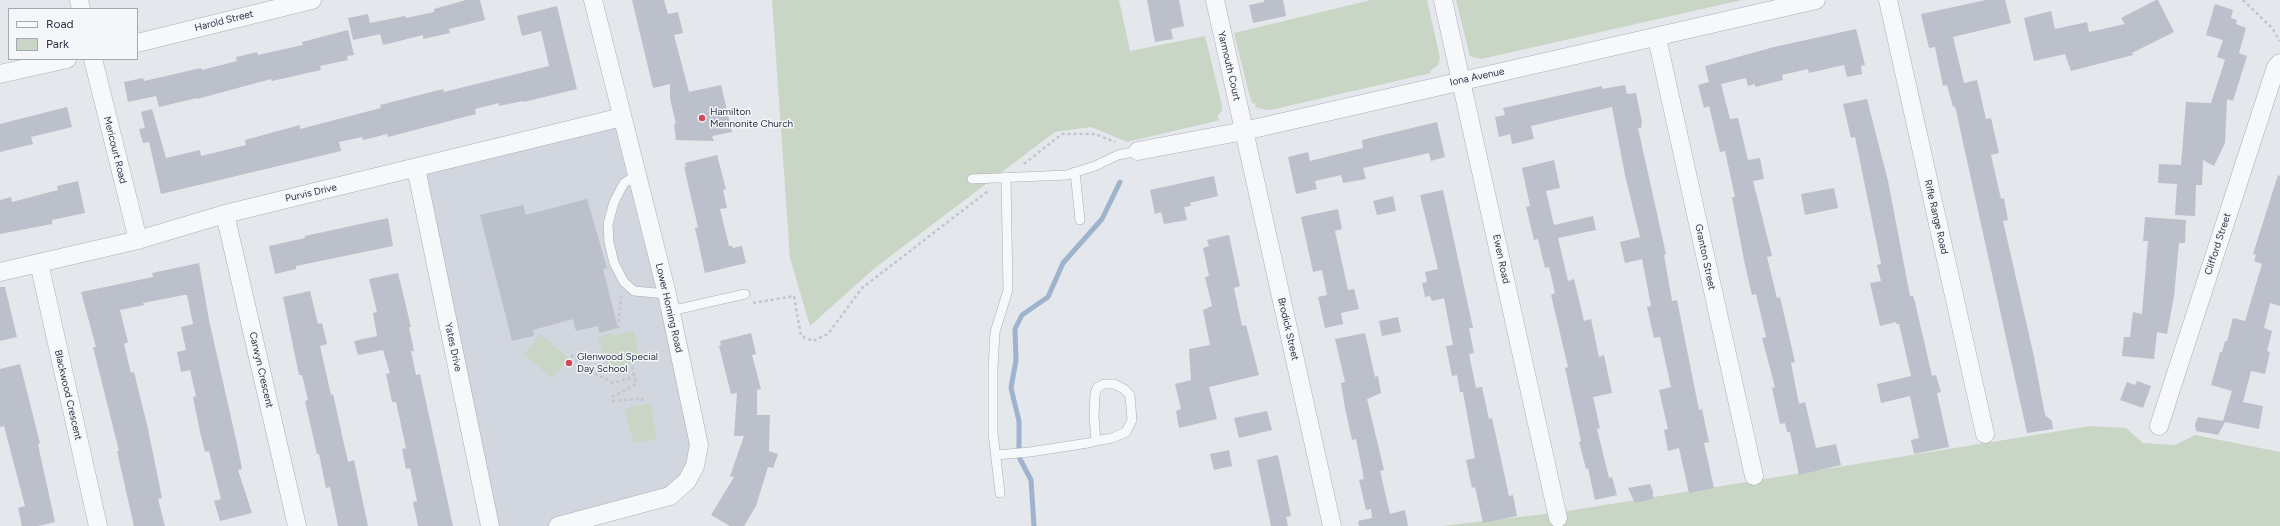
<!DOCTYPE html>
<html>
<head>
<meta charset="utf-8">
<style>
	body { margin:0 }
	#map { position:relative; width:2280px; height:526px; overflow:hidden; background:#e4e7ec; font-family:Figtree,sans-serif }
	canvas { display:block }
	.legend { position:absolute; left:8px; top:8px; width:130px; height:52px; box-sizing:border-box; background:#f4f6f9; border:1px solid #a4a8b1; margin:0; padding:5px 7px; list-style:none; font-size:12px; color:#2b3445 }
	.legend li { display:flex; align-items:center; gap:8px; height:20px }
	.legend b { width:20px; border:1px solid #a4a8b1 }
</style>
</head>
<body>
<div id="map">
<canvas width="2280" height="526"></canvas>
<ul class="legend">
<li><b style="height:5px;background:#f7f8fa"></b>Road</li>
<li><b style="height:11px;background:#c9d6c5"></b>Park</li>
</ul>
</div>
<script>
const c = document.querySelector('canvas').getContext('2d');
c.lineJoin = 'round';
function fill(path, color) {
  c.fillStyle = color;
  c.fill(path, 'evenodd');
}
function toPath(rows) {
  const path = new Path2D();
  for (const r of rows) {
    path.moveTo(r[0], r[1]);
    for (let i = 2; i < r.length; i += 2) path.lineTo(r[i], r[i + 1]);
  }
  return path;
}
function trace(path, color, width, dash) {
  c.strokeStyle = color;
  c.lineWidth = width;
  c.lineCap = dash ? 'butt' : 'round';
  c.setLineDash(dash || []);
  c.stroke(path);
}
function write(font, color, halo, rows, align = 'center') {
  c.font = font + ' Figtree,sans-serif';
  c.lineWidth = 3;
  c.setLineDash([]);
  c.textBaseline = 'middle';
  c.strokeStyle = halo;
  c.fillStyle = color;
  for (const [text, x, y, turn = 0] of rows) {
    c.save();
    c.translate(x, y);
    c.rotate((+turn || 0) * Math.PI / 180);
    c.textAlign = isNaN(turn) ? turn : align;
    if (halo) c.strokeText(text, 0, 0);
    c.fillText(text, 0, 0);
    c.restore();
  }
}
const built = toPath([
	[621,119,665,294,693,465,669,494,553,526,492,526,417,169]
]);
const green = toPath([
	[772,0,1119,0,1130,51,1205,36,1222,105,1222,110,1217,117,1220,120,1127,142,1091,127,1055,132,876,267,810,326,790,258],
	[1371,0,1427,0,1440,58,1438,65,1430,71,1431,73,1275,109,1267,110,1255,107,1256,104,1252,103,1250,97,1234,33],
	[1456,0,1742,0,1481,59,1470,56],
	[634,331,641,362,607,370,598,337,612,333,613,336],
	[540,334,569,358,552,378,524,354],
	[651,403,656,439,634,443,624,409],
	[2090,426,2126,428,2143,443,2175,445,2195,435,2280,452,2280,526,1441,526,1562,512]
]);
const stream = toPath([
	[1034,526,1031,480,1019,457,1019,421,1011,388,1016,360,1015,329,1022,315,1048,297,1063,263,1102,219,1120,182]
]);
const building = toPath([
	[466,0,480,0,485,20,449,29,450,33,423,39,423,35,383,45,380,34,353,40,348,18,368,14,370,23,405,16,406,18,434,12,434,9],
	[632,0,664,0,668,14,678,12,683,33,674,35,689,92,721,85,732,132,712,136,714,141,676,140,674,124,676,123,670,99,670,84,653,88],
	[1147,0,1179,0,1184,26,1171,29,1173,39,1155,42],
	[1264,0,1283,0,1286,16,1253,23,1249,5,1264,2],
	[1986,0,2005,0,2011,23,1953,37,1964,83,1977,80,1986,119,1991,118,1999,153,1991,155,2001,199,2004,198,2008,220,2003,221,2033,352,2045,415,2052,421,2053,429,2027,433,1955,106,1953,107,1947,85,1943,86,1935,47,1929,48,1921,14],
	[2156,0,2158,0,2174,32,2132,53,2133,55,2071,71,2065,54,2034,61,2024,18,2051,11,2055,29,2087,22,2089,32,2125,24,2121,18],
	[2215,4,2233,10,2231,18,2237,20,2236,24,2246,28,2239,53,2247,56,2233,101,2227,99,2225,143,2214,166,2203,160,2202,185,2196,185,2195,216,2175,215,2177,184,2158,183,2159,164,2181,165,2186,102,2211,103,2225,60,2217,57,2223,40,2206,35],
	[557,6,577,89,524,102,523,101,499,106,499,103,475,109,476,114,388,137,387,134,363,140,362,137,339,142,341,151,161,194,149,142,143,143,139,129,145,128,141,112,152,109,166,158,200,150,201,156,246,145,245,140,300,125,300,129,381,108,380,105,443,89,444,92,549,66,541,31,522,36,517,16],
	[1856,29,1865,65,1861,66,1862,74,1847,77,1844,65,1809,73,1808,69,1782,75,1783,80,1755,87,1755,84,1748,86,1746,78,1721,84,1730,119,1738,118,1748,160,1760,158,1764,179,1753,181,1772,256,1767,257,1777,298,1780,297,1795,362,1791,363,1799,404,1805,402,1816,448,1836,444,1841,465,1799,475,1790,432,1787,432,1785,423,1780,424,1772,388,1775,387,1762,338,1766,337,1756,294,1752,295,1745,265,1732,197,1735,197,1725,151,1720,152,1709,106,1704,108,1698,85,1709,82,1705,66,1774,47],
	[348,30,354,55,347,56,348,60,320,66,321,70,272,81,271,79,197,99,197,98,159,107,156,96,128,102,124,82,143,78,144,81,201,68,202,70,237,61,236,57,257,52,258,55,289,48,303,45,302,42],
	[1625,85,1627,94,1636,93,1642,122,1641,128,1638,128,1666,254,1664,255,1672,301,1677,300,1699,410,1702,409,1709,442,1704,443,1714,488,1689,493,1679,448,1668,451,1664,430,1668,429,1659,390,1671,387,1660,337,1654,338,1647,307,1651,306,1642,259,1625,263,1620,242,1640,237,1625,175,1612,107,1531,126,1534,139,1512,144,1510,134,1499,137,1495,117,1505,115,1503,108,1602,86,1602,89],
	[1867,99,1888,181,1910,296,1913,296,1915,302,1932,376,1936,375,1941,392,1937,393,1949,447,1914,454,1911,440,1919,438,1910,396,1881,403,1877,384,1911,376,1899,324,1896,324,1896,322,1880,326,1870,283,1881,281,1877,265,1881,264,1855,137,1851,138,1843,104],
	[67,107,72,127,31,137,33,144,0,152,0,124],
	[1437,122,1445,157,1431,161,1429,153,1363,168,1366,179,1343,183,1341,175,1315,181,1317,189,1296,194,1288,157,1308,152,1310,161,1363,148,1362,140],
	[717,155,726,189,723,190,727,208,720,209,729,246,732,246,733,248,742,246,746,263,705,273,695,228,698,227,684,167,686,166,685,163],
	[1554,160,1560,188,1546,191,1554,225,1593,216,1596,230,1558,238,1568,281,1574,279,1584,321,1591,319,1599,357,1604,355,1612,393,1593,397,1600,428,1597,429,1609,478,1612,477,1617,495,1595,500,1588,468,1586,469,1579,442,1581,441,1565,368,1568,367,1551,295,1555,293,1549,267,1545,268,1538,239,1534,240,1526,207,1530,206,1522,168],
	[2278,175,2280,176,2280,306,2270,303,2264,328,2272,331,2267,351,2270,352,2265,374,2251,371,2243,402,2263,406,2259,429,2225,422,2218,435,2196,431,2195,424,2198,417,2223,421,2232,391,2211,385,2220,352,2222,352,2225,341,2227,341,2233,318,2245,321,2262,264,2254,261,2256,255,2253,254],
	[1214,176,1218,196,1190,203,1191,206,1184,207,1187,220,1164,224,1161,212,1155,214,1150,190],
	[78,181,85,213,52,220,52,224,0,234,0,200,11,197,12,202,58,190,57,186],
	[1834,188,1838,208,1805,215,1801,194],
	[1443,190,1473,328,1469,328,1474,353,1469,354,1476,388,1482,387,1489,419,1492,418,1509,496,1513,495,1517,516,1483,523,1475,487,1472,488,1466,460,1475,458,1463,392,1460,392,1457,375,1452,376,1446,346,1453,345,1444,298,1432,301,1430,296,1425,297,1422,283,1427,282,1425,272,1438,269,1420,195],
	[1393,196,1396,211,1377,215,1373,201],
	[587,199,607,268,603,269,618,328,599,333,598,326,576,331,573,319,533,330,534,336,512,341,480,215,523,205,526,215],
	[1338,209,1342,229,1335,231,1348,290,1354,289,1359,309,1341,313,1343,324,1325,328,1318,297,1327,295,1322,270,1313,272,1301,217],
	[2145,217,2186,220,2185,243,2179,243,2174,296,2167,334,2157,332,2154,359,2122,356,2124,337,2130,337,2133,312,2142,314,2148,241,2143,241],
	[388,218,393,246,296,266,296,269,275,274,269,246,305,238,305,236],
	[1229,235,1239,282,1240,286,1234,288,1242,326,1246,325,1259,375,1209,387,1217,419,1179,428,1176,411,1181,409,1175,384,1191,380,1189,349,1210,345,1203,310,1212,306,1205,277,1209,276,1203,248,1209,246,1207,240],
	[199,263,209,320,237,444,242,469,238,470,252,513,220,521,214,501,221,499,209,451,205,452,200,432,193,397,196,396,190,370,181,372,177,352,186,350,181,327,193,324,187,295,184,295,143,303,144,305,120,310,128,342,124,344,131,373,134,372,148,429,162,498,158,499,165,526,134,526,117,451,119,451,93,347,96,347,81,292,153,277,152,273],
	[398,273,411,327,409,327,414,351,411,351,416,375,420,374,453,526,418,526,413,502,417,501,410,468,406,469,402,449,406,448,396,402,392,402,386,374,390,373,383,350,358,355,354,341,377,336,373,313,377,312,369,279],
	[0,287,5,287,17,337,0,341],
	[310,291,318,324,322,323,327,344,320,346,331,395,333,394,348,462,354,460,368,526,338,526,330,487,326,488,319,454,317,454,305,401,308,400,302,375,299,375,283,297],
	[1398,317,1401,332,1382,336,1379,321],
	[751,333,756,354,752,355,761,389,757,390,757,415,770,415,769,451,778,454,773,468,768,467,756,506,744,526,730,526,711,515,734,477,730,476,744,436,734,436,737,393,731,394,719,346,721,345,720,341],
	[1365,333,1375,377,1378,376,1381,393,1367,399,1384,470,1380,471,1390,514,1405,510,1408,526,1359,526,1358,521,1372,518,1371,509,1366,510,1359,480,1364,479,1356,439,1352,440,1345,408,1341,383,1345,382,1335,339],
	[20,364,40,443,38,444,40,454,55,522,38,526,22,526,18,508,25,506,4,426,0,427,0,369],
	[2137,381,2151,386,2143,408,2120,400,2127,382,2135,385],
	[1267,411,1272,430,1239,438,1234,418],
	[1229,450,1232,466,1214,470,1210,454],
	[1278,455,1291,516,1286,517,1288,526,1271,526,1257,460],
	[1650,484,1653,491,1653,499,1635,503,1628,488]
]);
const path = toPath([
	[2243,0,2272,28,2280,41],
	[1024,164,1062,134,1095,134,1115,142],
	[753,303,794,296,801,336,813,341,828,334,862,288,988,191],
	[618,328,621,296],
	[571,355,589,370,613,383,634,377],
	[632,367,636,384,612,397,613,401,642,398,642,402]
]);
const service = toPath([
	[1075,172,1080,220],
	[637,175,624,183,614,202,608,224,609,242,614,263,624,282,634,291,667,294],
	[972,179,1067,175,1095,166,1118,155,1138,151],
	[670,311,745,294],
	[996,455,1030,452,1088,443,1096,441,1112,438,1126,432,1132,420,1130,395,1124,389,1114,384,1104,384,1097,388,1095,394,1094,417,1096,441],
	[1000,493,993,433,993,368,995,332,1008,290,1006,177]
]);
const minor = toPath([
	[79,0,81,9],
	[1215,0,1332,526],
	[1443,0,1558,518],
	[1888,0,1985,434],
	[1657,38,1754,476],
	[137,43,312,0],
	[93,59,138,240],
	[0,74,67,59],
	[1138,151,1244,131,1816,0],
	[416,168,490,526],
	[225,214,297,526],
	[39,263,98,526],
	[0,272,138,240,225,214,622,117],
	[2159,426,2276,67,2280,63],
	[558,526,670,496,687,481,695,466,699,445,667,294,593,0]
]);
const markers = [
	[702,118,4,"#d1495b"],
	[569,363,4,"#d1495b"]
];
const streetNames = [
	["Harold Street",224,21,-14],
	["Yarmouth Court",1229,66,77],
	["Iona Avenue",1477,77,-12],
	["Mericourt Road",115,150,76],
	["Purvis Drive",311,193,-13],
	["Rifle Range Road",1936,217,77],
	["Clifford Street",2218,244,-72],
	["Granton Street",1705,257,78],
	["Ewen Road",1501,259,78],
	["Lower Horning Road",669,308,77],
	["Brodick Street",1288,329,77],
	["Yates Drive",453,347,78],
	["Carwyn Crescent",261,370,77],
	["Blackwood Crescent",68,395,77]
];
const poiNames = [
	["Hamilton",710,112],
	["Mennonite Church",710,124],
	["Glenwood Special",577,357],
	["Day School",577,369]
];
fill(built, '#d2d6de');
fill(green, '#c9d6c5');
trace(stream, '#9fb4cc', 5);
fill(building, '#bbc0ca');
trace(service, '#a9aeb7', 10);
trace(minor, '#a9aeb7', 19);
trace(path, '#c2c5cb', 2.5, [3, 3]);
trace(service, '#f7f8fa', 9);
trace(minor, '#f7f8fa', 18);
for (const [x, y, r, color] of markers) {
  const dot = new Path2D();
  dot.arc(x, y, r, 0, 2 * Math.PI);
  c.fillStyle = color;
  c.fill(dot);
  trace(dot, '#f4f6f9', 1.5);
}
write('10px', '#2b3445', '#f4f6f9', streetNames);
write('10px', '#2b3445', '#f4f6f9', poiNames, 'left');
</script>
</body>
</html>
